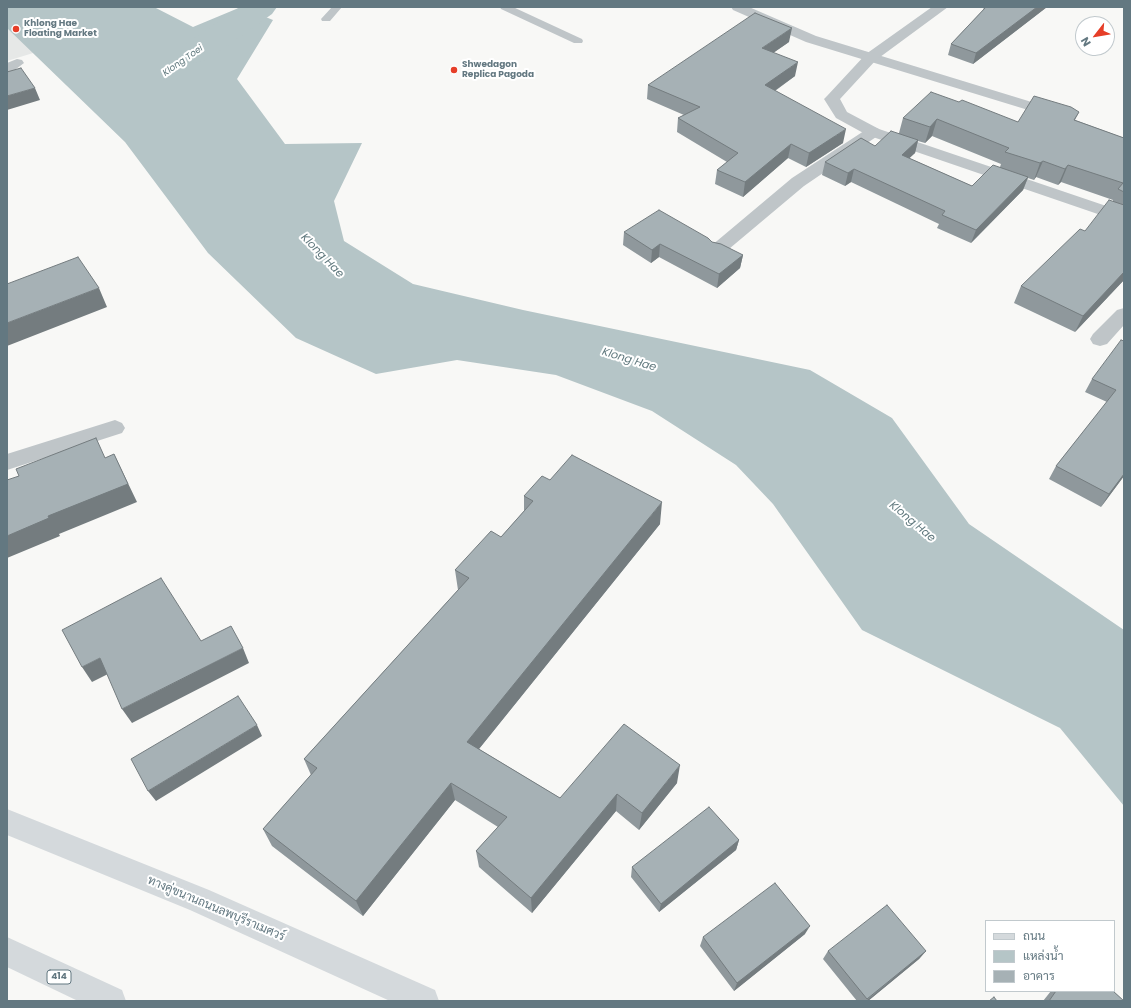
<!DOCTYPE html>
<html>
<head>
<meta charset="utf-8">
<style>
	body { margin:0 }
	#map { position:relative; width:1131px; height:1008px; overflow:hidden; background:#f8f8f6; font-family:Poppins,Sarabun,sans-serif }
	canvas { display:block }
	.frame { position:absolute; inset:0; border:8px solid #637881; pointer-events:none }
	.legend { position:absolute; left:985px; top:920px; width:130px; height:72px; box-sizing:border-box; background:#fff; border:1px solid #c1c9cd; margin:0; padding:5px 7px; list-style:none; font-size:12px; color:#637881 }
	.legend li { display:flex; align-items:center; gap:8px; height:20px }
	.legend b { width:20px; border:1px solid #c1c9cd }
	.north { position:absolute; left:1075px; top:16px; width:40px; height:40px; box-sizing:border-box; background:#fff; border:1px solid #c1c9cd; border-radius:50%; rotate:239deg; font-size:11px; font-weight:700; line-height:16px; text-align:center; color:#637881 }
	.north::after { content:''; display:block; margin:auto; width:14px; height:18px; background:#e63e28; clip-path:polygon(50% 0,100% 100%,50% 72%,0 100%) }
</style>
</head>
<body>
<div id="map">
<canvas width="1131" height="1008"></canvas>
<div class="frame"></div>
<ul class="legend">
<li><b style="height:5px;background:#d4d9dc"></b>ถนน</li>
<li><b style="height:11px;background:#b5c5c7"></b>แหล่งน้ำ</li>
<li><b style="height:11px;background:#a6b1b5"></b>อาคาร</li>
</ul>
<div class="north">N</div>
</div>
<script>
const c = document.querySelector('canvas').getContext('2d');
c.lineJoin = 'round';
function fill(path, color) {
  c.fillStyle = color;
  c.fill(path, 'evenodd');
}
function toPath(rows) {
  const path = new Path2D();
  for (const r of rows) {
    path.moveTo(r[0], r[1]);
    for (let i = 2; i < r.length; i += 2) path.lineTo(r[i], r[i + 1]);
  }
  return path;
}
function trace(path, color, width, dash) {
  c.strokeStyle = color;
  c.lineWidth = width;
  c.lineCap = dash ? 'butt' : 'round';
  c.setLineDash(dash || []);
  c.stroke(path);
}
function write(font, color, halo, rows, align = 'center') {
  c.font = font + ' Poppins,Sarabun,sans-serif';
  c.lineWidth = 4;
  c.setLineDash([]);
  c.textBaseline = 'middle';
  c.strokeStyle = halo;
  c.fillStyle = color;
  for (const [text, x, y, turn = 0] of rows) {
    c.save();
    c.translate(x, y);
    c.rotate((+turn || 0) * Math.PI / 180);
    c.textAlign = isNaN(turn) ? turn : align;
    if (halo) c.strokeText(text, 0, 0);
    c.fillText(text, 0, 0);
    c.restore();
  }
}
const built = toPath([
	[7,9,43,50,7,61]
]);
const water = toPath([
	[7,7,154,7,193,27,241,7,273,20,237,79,285,144,362,143,334,201,344,241,413,284,523,310,810,370,892,418,969,524,1124,630,1124,806,1060,728,862,630,773,504,736,465,652,411,556,375,457,360,376,374,296,338,208,253,125,142,7,28]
]);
const river = toPath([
	[240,7,277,7,272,14,207,60,195,63,183,60,178,53,183,46,240,7]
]);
const service = toPath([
	[332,7,342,7,330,21,322,21,321,19,332,7],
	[500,7,513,7,582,39,583,41,582,43,574,43,501,9,500,7]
]);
const minor = toPath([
	[731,7,749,7,816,36,1061,111,1064,114,1061,117,1056,119,1051,117,806,42,733,10,731,7],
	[17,59,22,60,24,63,12,72,7,73,7,63,17,59],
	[873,127,879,129,881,132,879,135,804,186,723,254,717,256,711,254,708,250,711,246,792,178,867,129,873,127],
	[1124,308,1124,325,1107,344,1100,346,1093,344,1090,339,1093,334,1117,310,1124,308],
	[115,420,122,423,125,428,122,433,7,470,7,454,115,420]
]);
const tertiary = toPath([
	[932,7,948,7,876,60,840,99,847,112,879,129,1124,212,1124,223,867,135,836,118,824,99,827,96,866,54,932,7]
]);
const secondary = toPath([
	[7,809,209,890,435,990,439,1001,390,1001,190,910,7,835,7,809]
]);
const primary = toPath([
	[7,937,122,990,126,1001,78,1001,7,967,7,937]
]);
const wall = toPath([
	[984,7,1047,7,973,64,948,55,951,44,983,10],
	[789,42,773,53,795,76,775,91,843,143,806,167,788,158,743,197,715,184,717,170,727,162,677,132,678,118,684,115,647,99,648,85],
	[959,102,1018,122,1079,112,1075,120,1124,138,1124,280,1075,332,1014,303,1021,286,1085,231,1113,201,1113,200,1061,182,1058,185,1036,177,1034,180,1028,178,1023,190,971,243,937,228,939,224,851,182,845,186,822,175,825,162,875,146,899,133,903,118],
	[932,136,1001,164,1000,167,972,186,909,158,915,153,918,141,925,143],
	[624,232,712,242,743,255,740,268,717,288,659,257,651,263,623,245],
	[1124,341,1124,476,1101,507,1049,479,1056,466,1107,402,1085,392,1092,379],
	[550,480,660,524,479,749,560,798,677,783,639,830,616,811,532,913,479,867,476,851,498,827,455,800,363,916,272,846,263,829,311,775,304,759,458,590,455,570,501,537,524,511,524,496],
	[739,840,736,850,659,912,631,877,632,867],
	[805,934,734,991,700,946,703,937],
	[828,951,926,951,919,959,868,1001,857,1001,823,959],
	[1051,991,1113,991,1124,1001,1043,1001]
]);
const shadedWall = toPath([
	[1037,7,1047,7,973,64,976,53],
	[792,28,789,42,760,62,762,48],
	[798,62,795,76,763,99,765,85],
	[35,88,40,100,7,110,7,96],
	[937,119,932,136,925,143,930,127],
	[846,129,843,143,806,167,809,153],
	[918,140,915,153,899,168,902,155],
	[791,144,788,158,743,197,745,182],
	[1043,161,1036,177,1034,180,1040,163],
	[1068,165,1061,182,1058,185,1065,169],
	[854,169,851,182,845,186,848,173],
	[1028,177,1023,190,971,243,976,230],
	[660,244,659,257,651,263,652,250],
	[743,255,740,268,717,288,719,274],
	[1124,272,1124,280,1075,332,1083,316],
	[99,288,107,307,7,346,7,323],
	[114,454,137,502,59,534,60,536,7,558,7,536,48,516],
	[1124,474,1124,476,1101,507,1109,494],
	[662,502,660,524,470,760,467,742],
	[243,648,249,663,132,723,122,709],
	[100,658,110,673,92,682,82,667],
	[257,725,262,736,156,801,148,791],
	[680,765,677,783,639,830,642,813],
	[451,783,455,800,363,916,356,901],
	[617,794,616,811,532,913,531,898],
	[739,840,736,850,659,912,661,904],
	[810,926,805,934,734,991,737,983],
	[926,951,919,959,868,1001,866,1001]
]);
const building = toPath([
	[986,7,1037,7,976,53,951,44,986,7],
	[755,13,792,28,762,48,798,62,765,85,846,129,809,153,791,144,745,182,717,170,738,153,678,118,700,107,648,85,755,13],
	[21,68,35,88,7,96,7,72,21,68],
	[931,92,959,102,962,100,1018,122,1034,96,1071,107,1079,112,1074,120,1124,138,1124,192,1118,189,1123,183,1068,165,1065,169,1043,161,1040,163,1005,152,1009,148,937,119,930,127,903,118,931,92],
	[891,131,918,140,902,155,972,186,993,165,1028,177,976,230,942,215,945,211,854,169,848,173,825,162,861,138,875,146,891,131],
	[1109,200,1124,205,1124,272,1083,316,1021,286,1080,229,1085,231,1109,200],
	[659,210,708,238,712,242,721,244,743,255,719,274,660,244,652,250,624,232,659,210],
	[78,257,99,288,7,323,7,284,78,257],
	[1121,340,1124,341,1124,474,1109,494,1056,466,1116,390,1092,379,1121,340],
	[96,438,105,458,114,454,128,484,48,516,49,518,7,536,7,480,19,476,16,469,96,438],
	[572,455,662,502,467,742,560,798,624,724,680,765,642,813,617,794,531,898,476,851,507,817,451,783,356,901,263,829,317,768,304,759,469,578,455,570,491,531,501,537,533,501,524,496,542,476,550,480,572,455],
	[161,578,201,641,231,626,243,648,122,709,100,658,82,667,62,630,161,578],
	[238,696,257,725,148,791,131,759,238,696],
	[709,807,739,840,661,904,632,867,709,807],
	[775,883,810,926,737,983,703,937,775,883],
	[887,905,926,951,867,999,828,951,887,905],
	[1056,991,1113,991,1124,1001,1049,1001,1056,991],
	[994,997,997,1001,989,1001,994,997]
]);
const markers = [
	[16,29,4,"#e63e28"],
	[454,70,4,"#e63e28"]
];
const farPoinames = [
	["Khlong Hae",24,24],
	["Floating Market",24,34],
	["Shwedagon",462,65],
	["Replica Pagoda",462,75]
];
const farWaternames = [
	["Klong Toei",183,61,-35]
];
const shields = [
	[59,977,24]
];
const shieldNames = [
	["414",59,977]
];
const waterNames = [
	["Klong Hae",322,256,46],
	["Klong Hae",629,360,17],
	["Klong Hae",912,522,40]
];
const nearStreetnames = [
	["ทางคู่ขนานถนนลพบุรีราเมศวร์",216,909,23]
];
fill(built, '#e6e8e7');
fill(water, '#b5c5c7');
fill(river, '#b5c5c7');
fill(service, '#bfc5c8');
fill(minor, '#bfc5c8');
fill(tertiary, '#bfc5c8');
fill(secondary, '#d4d9dc');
fill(primary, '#d4d9dc');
fill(wall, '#8f989c');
fill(shadedWall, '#747c7f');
fill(building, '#a6b1b5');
trace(building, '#747c7f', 1);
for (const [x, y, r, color] of markers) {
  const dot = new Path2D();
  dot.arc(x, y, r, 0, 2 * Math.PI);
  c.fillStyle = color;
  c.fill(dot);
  trace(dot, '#fff', 1.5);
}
write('bold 9px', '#637881', '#fff', farPoinames, 'left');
write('italic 9px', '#5e777c', '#fff', farWaternames);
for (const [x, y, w] of shields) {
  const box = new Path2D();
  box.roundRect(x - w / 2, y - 7, w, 14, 3);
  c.fillStyle = '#fff';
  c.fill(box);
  trace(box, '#637881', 1);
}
write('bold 9px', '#637881', null, shieldNames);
write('italic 11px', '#5e777c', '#fff', waterNames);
write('12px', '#637881', '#fff', nearStreetnames);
</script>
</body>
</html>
